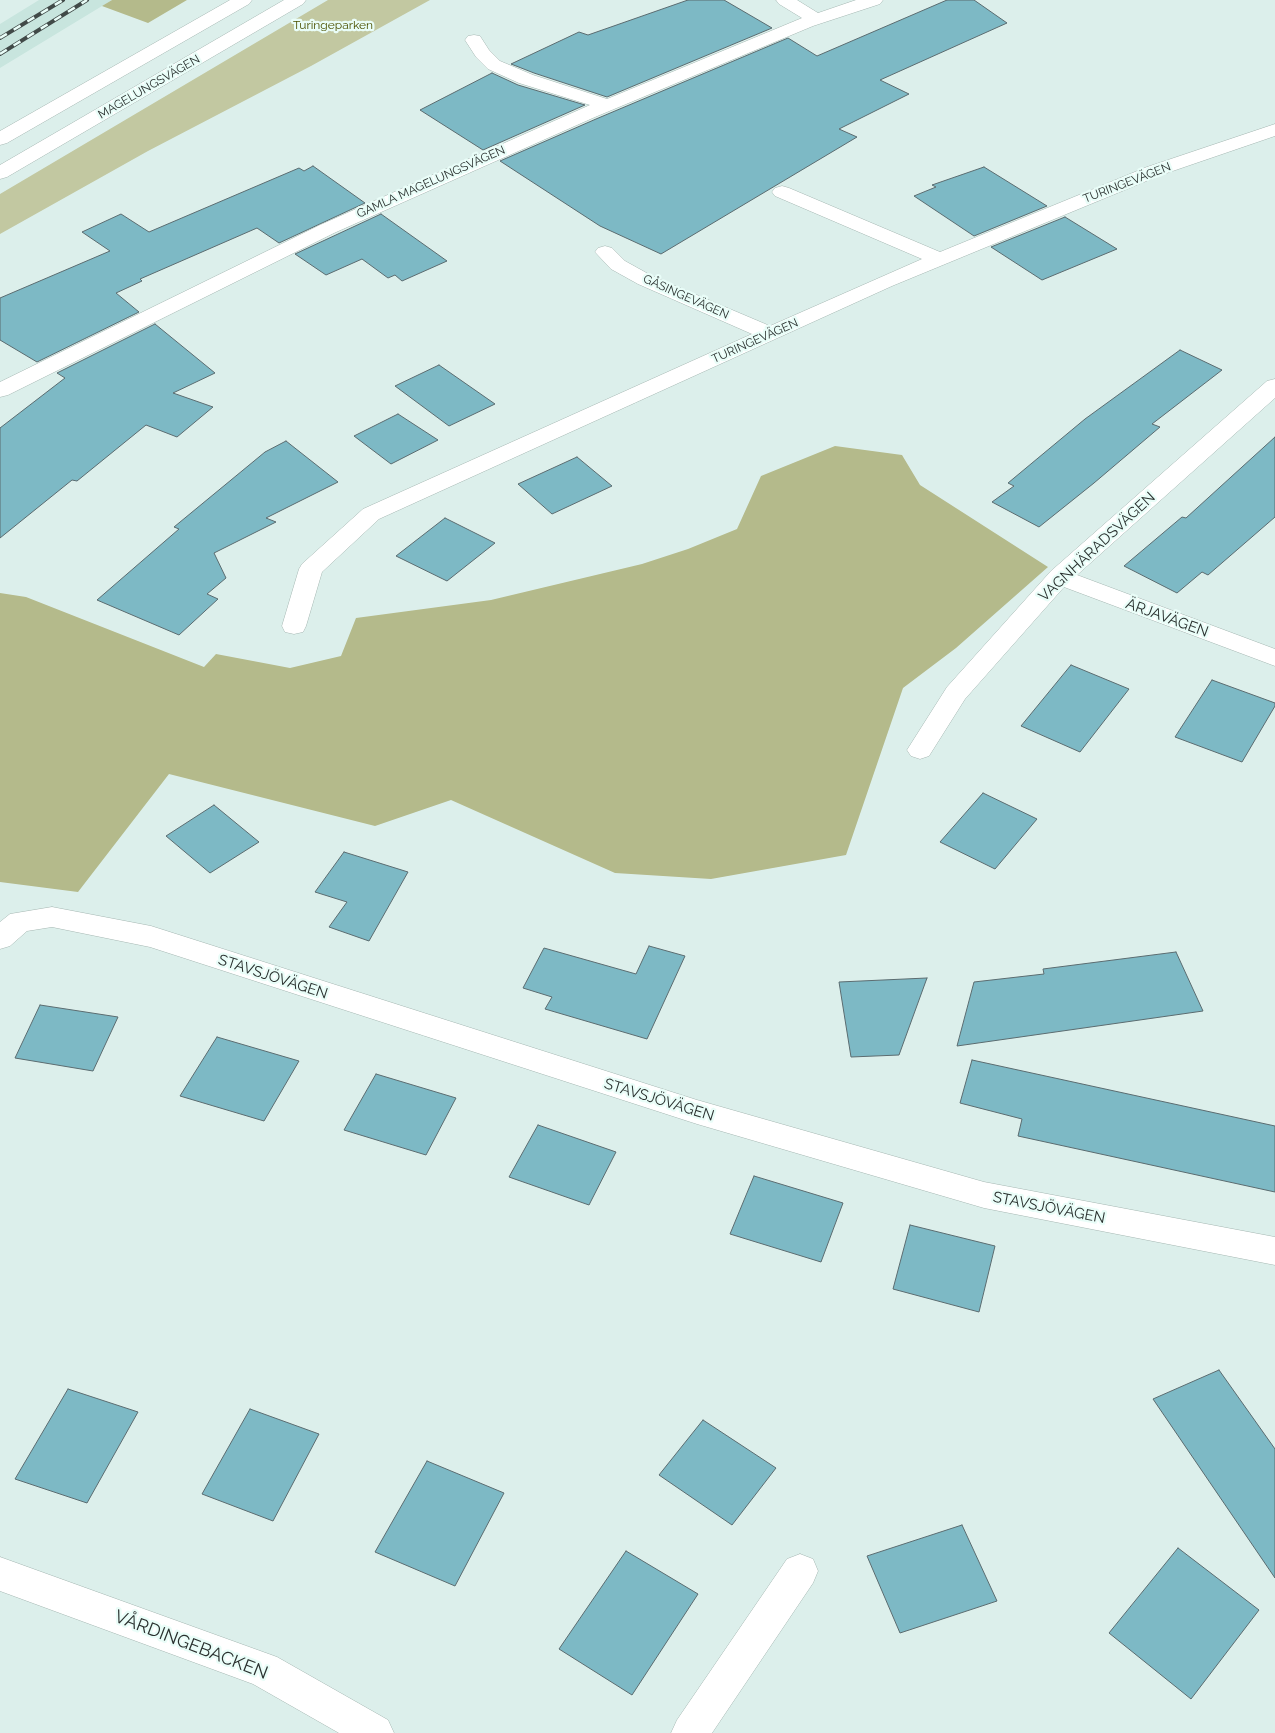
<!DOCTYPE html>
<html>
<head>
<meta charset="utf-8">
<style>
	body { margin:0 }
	canvas { display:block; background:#dcefeb }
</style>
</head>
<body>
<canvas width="1275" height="1733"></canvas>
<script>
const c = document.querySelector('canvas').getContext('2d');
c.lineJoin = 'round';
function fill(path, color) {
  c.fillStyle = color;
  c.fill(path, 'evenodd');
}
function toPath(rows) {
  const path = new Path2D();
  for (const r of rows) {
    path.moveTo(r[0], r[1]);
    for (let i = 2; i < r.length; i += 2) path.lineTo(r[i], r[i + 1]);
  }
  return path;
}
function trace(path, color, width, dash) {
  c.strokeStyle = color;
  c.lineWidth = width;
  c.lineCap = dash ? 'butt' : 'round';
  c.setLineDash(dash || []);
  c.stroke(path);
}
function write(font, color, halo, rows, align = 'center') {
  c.font = font + ' Raleway,sans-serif';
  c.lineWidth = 4.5;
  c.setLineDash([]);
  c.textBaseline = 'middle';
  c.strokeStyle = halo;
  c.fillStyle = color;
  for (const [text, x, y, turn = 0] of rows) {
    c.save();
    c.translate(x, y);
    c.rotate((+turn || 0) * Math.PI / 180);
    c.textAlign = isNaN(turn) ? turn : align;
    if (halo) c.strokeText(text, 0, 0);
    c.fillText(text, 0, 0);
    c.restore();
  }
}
const built = toPath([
	[39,0,112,0,0,68,0,24]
]);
const green = toPath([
	[328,0,430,0,311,66,148,151,0,234,0,194]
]);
const forest = toPath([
	[112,0,187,0,148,23,102,6],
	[835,446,902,455,920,485,1048,567,956,648,903,688,846,855,711,879,615,873,451,800,375,826,169,774,78,892,0,882,0,593,26,597,204,667,216,654,290,668,341,656,356,618,491,600,642,564,688,549,737,529,761,476]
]);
const building = toPath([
	[688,0,724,0,772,28,607,97,534,73,511,64,579,32,588,35,688,0],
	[947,0,974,0,1007,23,880,80,909,94,839,129,857,137,661,254,600,226,500,161,596,119,788,38,817,56,947,0],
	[492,73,518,85,585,105,483,150,420,110,492,73],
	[313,166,365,203,279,243,257,228,140,279,142,281,116,293,139,312,37,362,0,340,0,298,110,251,82,232,121,214,149,232,299,168,304,171,313,166],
	[984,167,1047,206,974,236,914,196,936,187,932,185,984,167],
	[381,214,447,261,402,281,395,275,388,278,362,259,326,275,295,254,381,214],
	[1065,217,1117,249,1042,280,991,247,1065,217],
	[155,324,215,373,173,393,213,407,177,437,146,425,77,481,72,480,0,538,0,428,65,378,57,373,155,324],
	[1180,350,1222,370,1152,424,1160,427,1094,483,1039,527,992,502,1014,486,1008,483,1085,419,1180,350],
	[439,365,495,404,449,426,395,386,439,365],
	[398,414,438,440,391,464,354,436,398,414],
	[1275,437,1275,517,1208,575,1202,572,1177,593,1124,566,1182,517,1186,518,1275,437],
	[286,441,338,482,266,518,276,522,214,553,226,578,207,594,218,599,179,635,97,600,179,529,174,527,265,452,286,441],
	[577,457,612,486,552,514,518,484,577,457],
	[445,518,495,543,447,581,396,556,445,518],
	[1071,665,1129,689,1080,752,1021,726,1071,665],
	[1212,680,1275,703,1275,706,1242,762,1175,737,1212,680],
	[983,793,1037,819,995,869,940,842,983,793],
	[214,805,259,842,210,873,166,836,214,805],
	[344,852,408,872,369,941,329,927,347,902,315,892,344,852],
	[649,946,685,956,647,1039,545,1009,552,997,523,988,544,948,636,974,649,946],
	[1176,952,1203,1011,957,1046,974,982,1044,974,1043,969,1176,952],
	[927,978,899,1055,851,1057,839,982,927,978],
	[40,1005,118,1017,93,1071,15,1058,40,1005],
	[217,1037,299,1061,264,1121,180,1096,217,1037],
	[972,1060,1275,1126,1275,1192,1018,1136,1022,1119,960,1103,972,1060],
	[376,1074,456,1098,426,1155,344,1130,376,1074],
	[538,1125,616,1152,589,1205,509,1177,538,1125],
	[754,1176,843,1203,821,1262,730,1234,754,1176],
	[910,1225,995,1246,979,1312,893,1289,910,1225],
	[1219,1370,1275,1449,1275,1578,1153,1399,1219,1370],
	[68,1389,138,1412,87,1503,15,1479,68,1389],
	[250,1409,319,1434,273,1521,202,1494,250,1409],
	[703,1420,776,1468,732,1525,659,1475,703,1420],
	[427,1461,504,1493,455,1586,375,1552,427,1461],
	[962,1525,997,1601,900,1633,867,1556,962,1525],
	[1178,1548,1259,1610,1191,1699,1109,1633,1178,1548],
	[626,1551,698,1594,632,1695,559,1649,626,1551]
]);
const minor = toPath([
	[776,0,797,0,818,13,856,0,883,0,880,4,813,26,595,117,334,233,8,395,0,397,0,382,320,225,590,105,519,83,488,69,476,57,465,40,468,36,474,35,480,36,489,50,500,61,533,75,607,99,802,18,779,4,776,0],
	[1275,124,1275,136,1161,175,892,286,379,519,322,572,306,626,303,632,294,634,285,632,282,626,299,569,302,564,363,509,752,334,638,284,611,269,595,252,598,248,605,246,612,248,625,261,652,276,770,326,922,259,775,196,772,192,775,188,782,186,789,188,940,252,1147,167,1275,124],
	[1275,379,1275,398,1077,575,1275,649,1275,666,1064,587,965,699,929,756,920,759,911,756,907,750,947,687,1051,571,1267,381,1275,379],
	[52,907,151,926,697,1100,984,1182,1275,1237,1275,1265,984,1208,697,1124,150,947,52,927,27,931,10,946,0,949,0,922,10,914,52,907],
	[800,1554,813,1559,818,1571,813,1583,712,1733,671,1733,677,1720,787,1559,800,1554],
	[0,1557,277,1657,388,1720,394,1733,339,1733,253,1684,0,1591,0,1557]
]);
const major = toPath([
	[230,0,252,0,249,4,7,143,0,145,0,131,230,0],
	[284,0,306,0,303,4,7,177,0,179,0,165,284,0]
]);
const rail = toPath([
	[0,38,63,0],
	[0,54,87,0]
]);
const farParknames = [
	["Turingeparken",333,25]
];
const farStreetnames = [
	["MAGELUNGSVÄGEN",149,87,-30],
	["GAMLA MAGELUNGSVÄGEN",431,182,-24],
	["TURINGEVÄGEN",1127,183,-21],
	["GÅSINGEVÄGEN",686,297,24],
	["TURINGEVÄGEN",755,341,-24]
];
const streetNames = [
	["VAGNHÄRADSVÄGEN",1097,547,-43],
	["ÄRJAVÄGEN",1167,618,20],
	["STAVSJÖVÄGEN",273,977,18],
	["STAVSJÖVÄGEN",659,1100,17],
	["STAVSJÖVÄGEN",1049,1208,11]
];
const nearStreetnames = [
	["VÅRDINGEBACKEN",191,1645,21]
];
fill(built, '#c8e5de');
fill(green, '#c2c8a1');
fill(forest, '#b4ba8b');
fill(building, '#7db9c5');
trace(building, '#5b6c70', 1);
trace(minor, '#a5b7b2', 1);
trace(major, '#a5b7b2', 1);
fill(minor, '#fff');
fill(major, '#fff');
trace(rail, '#414a48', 4);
trace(rail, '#e9fdf8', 2.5, [8]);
write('12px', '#4b5100', '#e9fdf8', farParknames);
write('12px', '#29302e', '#e9fdf8', farStreetnames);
write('15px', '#29302e', '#e9fdf8', streetNames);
write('18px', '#29302e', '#e9fdf8', nearStreetnames);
</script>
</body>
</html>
